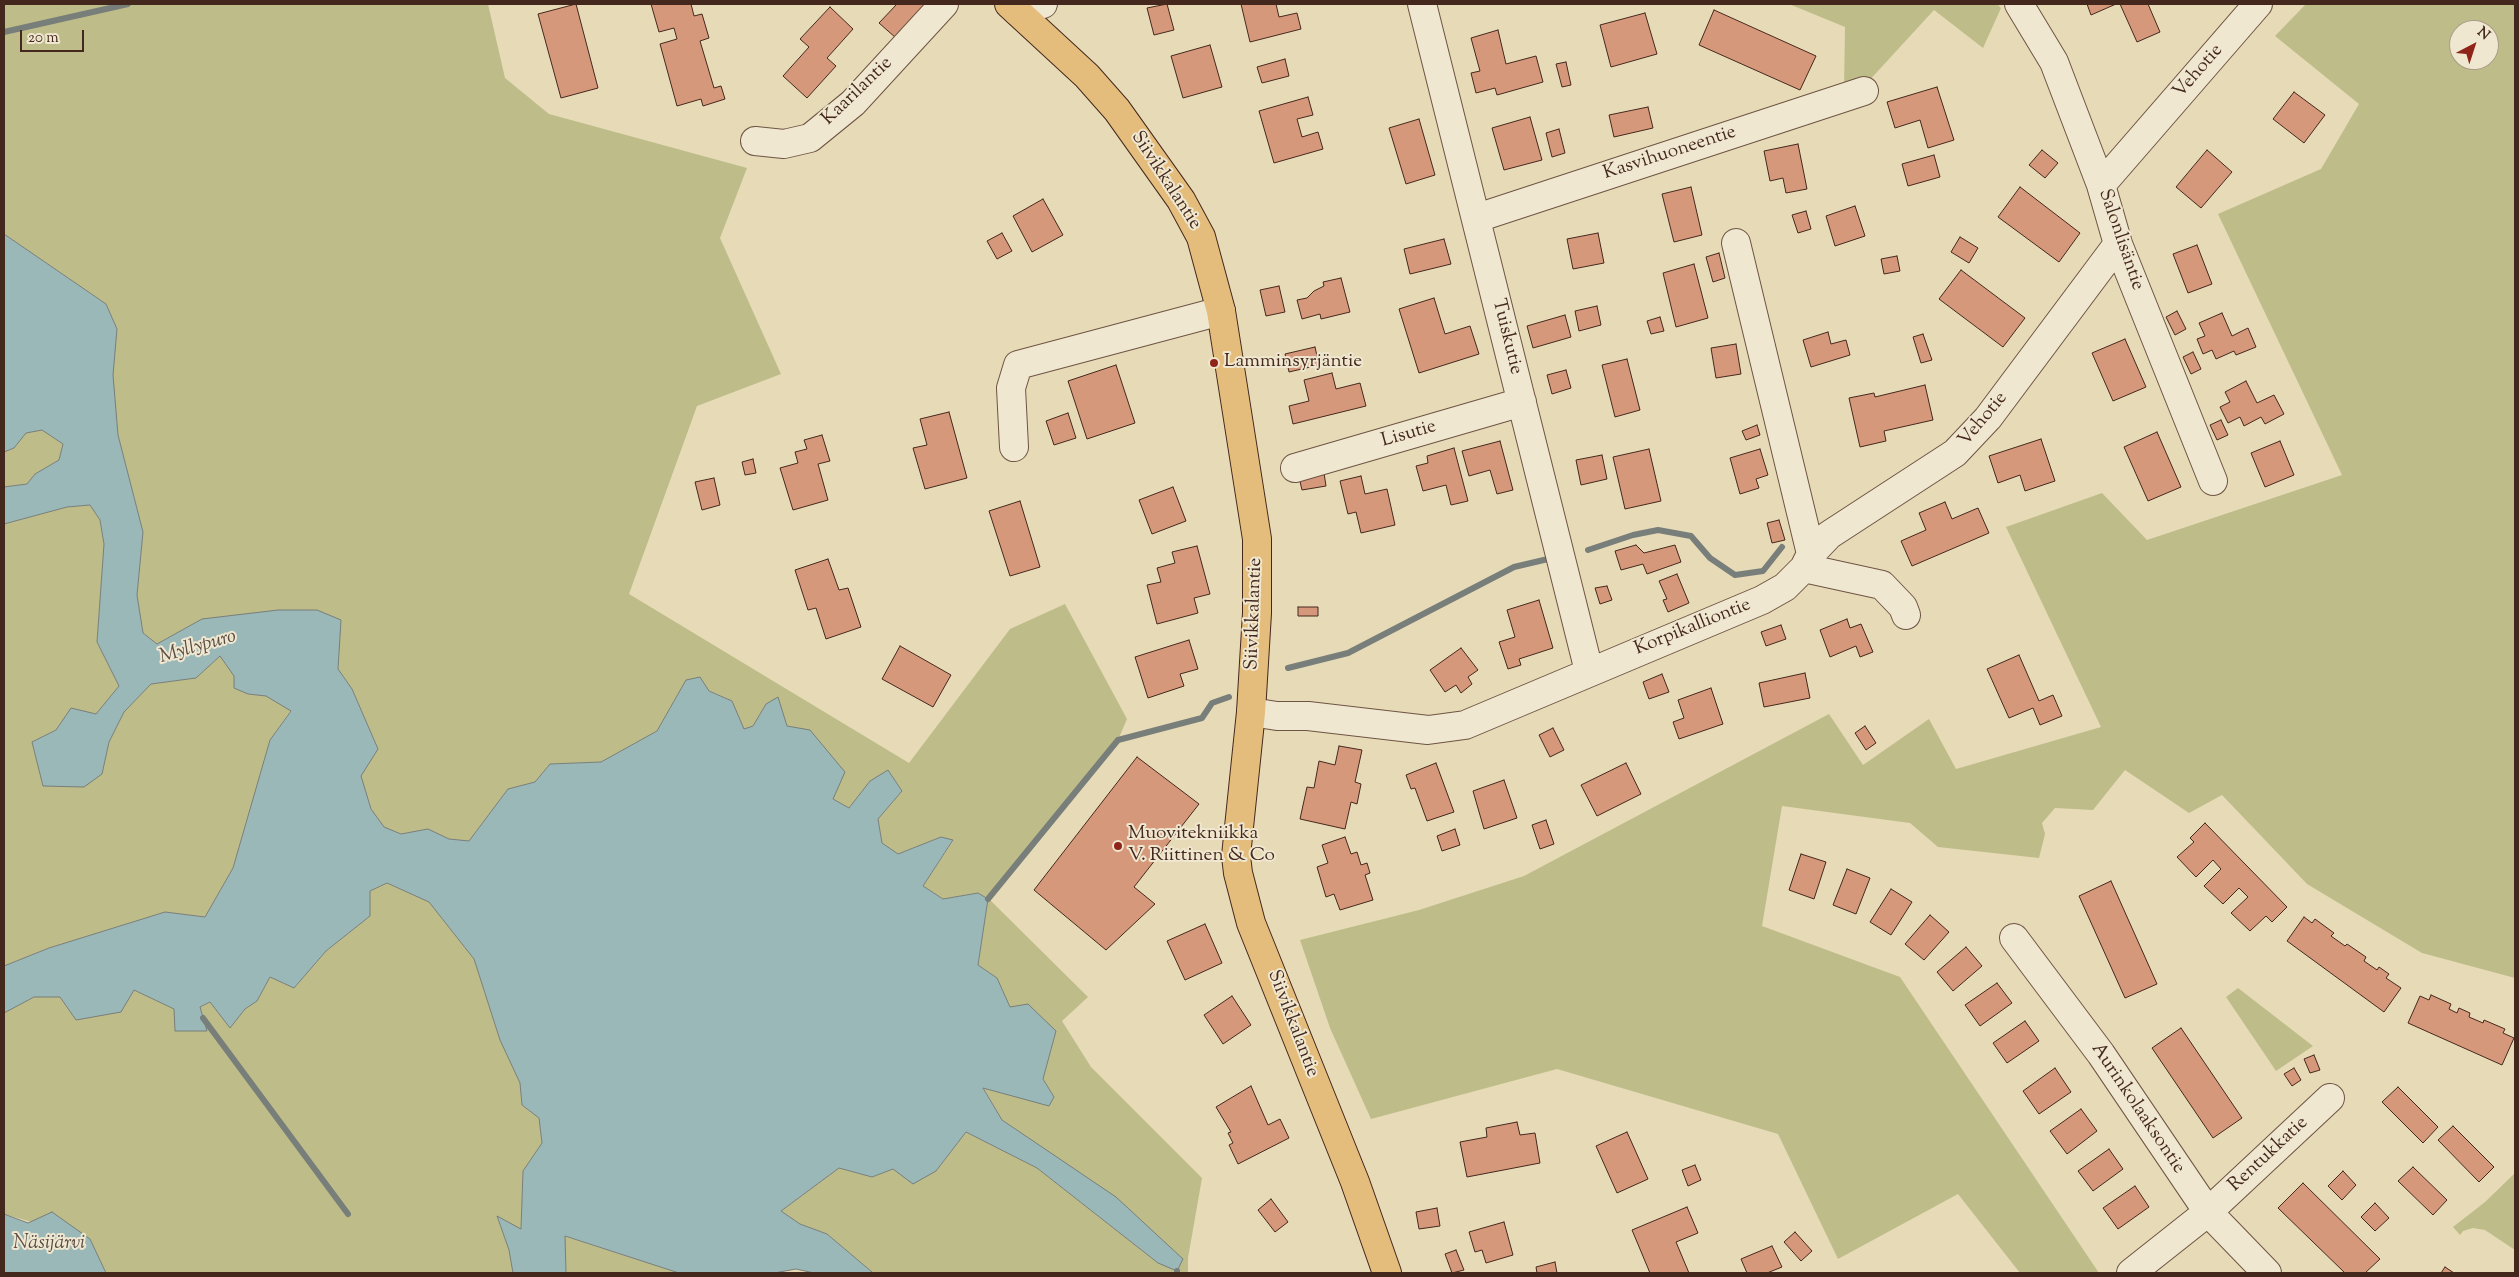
<!DOCTYPE html>
<html>
<head>
<meta charset="utf-8">
<style>
	body { margin:0 }
	#map { position:relative; width:2519px; height:1277px; overflow:hidden; background:#e7dab7; font-family:"Sorts Mill Goudy",serif }
	canvas { display:block }
	.frame { position:absolute; inset:0; border:5px solid #45281d; pointer-events:none }
	.north { position:absolute; left:2449px; top:20px; width:50px; height:50px; box-sizing:border-box; background:#efe7d0; border:1px solid #ab9b88; border-radius:50%; rotate:40deg; font-size:14px; font-weight:700; line-height:20px; text-align:center; color:#45281d }
	.north::after { content:''; display:block; margin:auto; width:18px; height:22px; background:#8f2418; clip-path:polygon(50% 0,100% 100%,50% 72%,0 100%) }
	.scale { position:absolute; left:20px; top:30px; width:64px; height:22px; box-sizing:border-box; border:2px solid #45281d; border-top:0; padding-left:6px; font-size:15px; line-height:18px; white-space:nowrap; color:#45281d; -webkit-text-stroke:4px #efe7d0; paint-order:stroke }
</style>
</head>
<body>
<div id="map">
<canvas width="2519" height="1277"></canvas>
<div class="frame"></div>
<div class="north">N</div>
<div class="scale">20 m</div>
</div>
<script>
const c = document.querySelector('canvas').getContext('2d');
c.lineJoin = 'round';
function fill(path, color) {
  c.fillStyle = color;
  c.fill(path, 'evenodd');
}
function toPath(rows) {
  const path = new Path2D();
  for (const r of rows) {
    path.moveTo(r[0], r[1]);
    for (let i = 2; i < r.length; i += 2) path.lineTo(r[i], r[i + 1]);
  }
  return path;
}
function trace(path, color, width, dash) {
  c.strokeStyle = color;
  c.lineWidth = width;
  c.lineCap = dash ? 'butt' : 'round';
  c.setLineDash(dash || []);
  c.stroke(path);
}
function write(font, color, halo, rows, align = 'center') {
  c.font = font + ' "Sorts Mill Goudy",serif';
  c.lineWidth = 4;
  c.setLineDash([]);
  c.textBaseline = 'middle';
  c.strokeStyle = halo;
  c.fillStyle = color;
  for (const [text, x, y, turn = 0] of rows) {
    c.save();
    c.translate(x, y);
    c.rotate((+turn || 0) * Math.PI / 180);
    c.textAlign = isNaN(turn) ? turn : align;
    if (halo) c.strokeText(text, 0, 0);
    c.fillText(text, 0, 0);
    c.restore();
  }
}
const green = toPath([
	[4,4,488,4,505,78,549,114,747,168,720,238,781,374,697,406,629,594,909,763,1010,629,1065,604,1127,719,1118,740,989,899,1088,997,1062,1021,1091,1067,1202,1178,1188,1258,1188,1273,871,1273,872,1272,827,1234,800,1224,781,1211,839,1168,872,1177,893,1169,936,1171,966,1132,1037,1168,1158,1263,1053,1155,1002,1120,983,1087,1054,1097,1043,1079,1056,1031,1010,1007,997,978,978,965,988,899,978,893,943,899,923,886,953,841,941,837,898,854,882,843,878,819,902,791,888,771,870,781,849,808,833,799,787,727,766,704,753,726,743,730,732,701,686,680,657,731,601,762,550,764,535,782,508,789,469,841,449,839,428,829,401,834,384,828,371,809,360,776,378,749,352,689,338,669,340,620,202,619,157,644,143,633,137,595,143,532,118,435,112,375,117,329,106,304,4,234],
	[1789,4,1997,4,2001,8,1983,48,1934,10,1866,84,1844,90,1845,27],
	[2306,4,2515,4,2515,978,2422,953,2307,884,2222,795,2189,813,2125,770,2093,810,2055,808,2042,823,2045,834,2039,858,1938,847,1910,823,1782,806,1762,926,1900,977,2099,1273,2020,1273,1958,1194,1838,1259,1778,1134,1557,1069,1371,1119,1330,1028,1300,940,1419,910,1524,876,1829,714,1863,765,1929,719,1956,769,2101,727,2006,527,2102,493,2147,540,2342,475,2218,214,2321,169,2359,104,2275,36],
	[2459,30,2489,30,2489,60,2459,60],
	[42,429,63,444,59,460,35,474,27,484,4,487,4,452,14,448,26,433],
	[90,505,100,520,104,544,97,642,119,686,96,714,71,709,56,730,32,742,43,786,102,774,109,742,124,712,151,684,196,678,220,656,248,694,266,696,291,710,270,740,233,868,205,917,165,912,49,948,4,966,4,524,67,507],
	[387,883,429,902,474,959,500,1040,520,1083,522,1105,539,1118,542,1143,523,1171,521,1230,497,1217,509,1250,513,1273,106,1273,90,1239,4,1214,4,1013,34,997,60,997,76,1020,134,990,174,1009,200,1007,211,1002,230,1028,245,1009,257,1001,270,977,294,988,326,951,370,916,370,891],
	[2238,988,2313,1046,2276,1071,2226,997],
	[2515,1173,2515,1250,2485,1230,2473,1228,2463,1231,2460,1235,2453,1227,2485,1202],
	[564,1236,649,1263,679,1273,566,1273]
]);
const water = toPath([
	[4,234,106,304,117,329,113,375,118,435,143,532,137,595,143,633,157,644,202,619,278,610,317,610,341,620,338,669,352,689,378,749,361,776,371,809,384,827,401,834,428,829,449,839,469,841,508,789,535,782,550,764,601,762,657,731,686,680,700,677,709,691,732,701,744,729,753,726,766,704,778,697,787,726,810,730,845,772,833,799,849,808,870,781,888,770,902,791,878,819,882,843,898,854,941,837,953,840,923,886,943,899,978,893,988,899,978,965,997,978,1010,1007,1028,1004,1056,1031,1043,1079,1054,1097,1049,1106,983,1088,1002,1120,1116,1197,1183,1259,1177,1271,1158,1263,1037,1168,966,1132,936,1171,913,1184,893,1169,872,1177,839,1168,781,1211,800,1224,827,1234,872,1272,871,1273,814,1273,796,1269,774,1273,679,1273,565,1236,566,1273,513,1273,509,1250,497,1216,521,1229,523,1171,542,1143,539,1118,522,1105,520,1083,500,1040,474,959,429,902,387,883,370,891,370,916,326,951,294,988,270,977,257,1001,245,1009,230,1028,210,1002,200,1007,207,1031,175,1031,174,1009,134,990,121,1012,76,1020,60,997,34,997,4,1013,4,966,49,948,165,912,205,917,233,868,270,740,291,711,266,696,248,694,234,688,234,676,220,656,196,678,151,684,124,712,109,742,102,774,84,787,43,786,32,742,56,730,71,708,96,714,119,686,97,642,104,544,100,520,90,505,67,507,4,524,4,487,27,484,35,474,59,460,63,444,42,430,26,433,14,448,4,452,4,234],
	[52,1212,90,1239,106,1273,4,1273,4,1214,28,1223,52,1212]
]);
const stream = toPath([
	[4,32,128,4],
	[1588,550,1633,535,1658,530,1691,536,1710,558,1735,575,1763,571,1782,547],
	[1288,668,1348,653,1514,567,1548,559],
	[988,899,1118,740,1202,718,1212,703,1229,697],
	[203,1018,348,1214],
	[1177,1271,1177,1273]
]);
const building = toPath([
	[576,4,598,88,561,98,538,14,576,4],
	[651,4,691,4,694,16,702,14,709,38,700,41,714,88,721,86,725,99,703,106,701,99,677,106,660,44,677,39,674,28,659,32,651,4],
	[897,4,924,4,926,6,896,38,879,23,897,4],
	[1167,4,1174,30,1154,35,1147,8,1167,4],
	[1241,4,1276,4,1279,17,1297,13,1301,29,1250,42,1241,4],
	[2087,4,2116,4,2091,15,2087,4],
	[2120,4,2148,4,2160,32,2137,42,2120,4],
	[830,7,853,29,827,58,836,66,807,98,783,76,809,47,800,39,830,7],
	[1714,10,1816,56,1800,90,1699,45,1714,10],
	[1645,13,1657,54,1611,67,1600,25,1645,13],
	[1498,30,1506,64,1536,56,1543,82,1497,95,1495,88,1476,93,1471,73,1480,71,1471,38,1498,30],
	[1210,45,1222,87,1183,98,1171,56,1210,45],
	[1285,59,1289,76,1262,83,1257,67,1285,59],
	[1566,62,1571,85,1562,87,1556,64,1566,62],
	[1937,87,1954,140,1928,148,1920,120,1895,128,1887,102,1937,87],
	[2294,92,2325,115,2304,143,2273,119,2294,92],
	[1308,97,1313,115,1297,119,1302,137,1318,132,1323,149,1274,163,1259,111,1308,97],
	[1648,107,1653,128,1614,137,1609,115,1648,107],
	[1530,117,1542,160,1504,170,1492,128,1530,117],
	[1419,119,1435,175,1406,184,1389,128,1419,119],
	[1559,129,1565,153,1552,157,1546,133,1559,129],
	[1798,144,1807,189,1786,193,1783,178,1770,181,1764,151,1798,144],
	[2042,150,2058,163,2045,178,2029,165,2042,150],
	[2207,150,2232,172,2201,208,2176,187,2207,150],
	[1934,155,1940,177,1908,186,1902,164,1934,155],
	[1691,187,1702,235,1674,242,1662,194,1691,187],
	[2020,187,2080,233,2059,262,1998,217,2020,187],
	[1043,199,1063,235,1032,252,1013,216,1043,199],
	[1855,206,1865,236,1835,246,1826,216,1855,206],
	[1806,211,1811,229,1798,233,1792,215,1806,211],
	[1002,233,1012,251,997,259,987,241,1002,233],
	[1598,233,1604,263,1573,269,1567,239,1598,233],
	[1960,237,1978,248,1969,263,1951,252,1960,237],
	[1444,239,1451,264,1410,274,1404,249,1444,239],
	[2197,245,2212,284,2188,293,2173,254,2197,245],
	[1719,253,1725,278,1713,282,1706,257,1719,253],
	[1897,256,1900,271,1884,274,1881,259,1897,256],
	[1694,264,1708,318,1676,327,1663,273,1694,264],
	[1961,270,2025,318,2003,347,1939,299,1961,270],
	[1341,278,1350,312,1321,319,1320,314,1302,319,1297,300,1307,298,1314,291,1324,286,1323,282,1341,278],
	[1279,286,1285,312,1266,316,1260,290,1279,286],
	[1434,298,1445,334,1470,326,1479,354,1419,373,1399,309,1434,298],
	[1597,306,1601,325,1579,331,1575,311,1597,306],
	[2177,311,2186,329,2175,335,2166,317,2177,311],
	[2222,313,2232,336,2248,328,2256,347,2236,355,2234,351,2216,359,2212,350,2203,354,2197,339,2205,336,2199,323,2222,313],
	[1565,315,1571,337,1533,348,1527,326,1565,315],
	[1660,317,1664,331,1651,334,1647,321,1660,317],
	[1828,332,1831,344,1846,340,1850,355,1811,367,1803,340,1828,332],
	[1923,334,1932,360,1921,363,1913,337,1923,334],
	[2125,339,2146,387,2113,401,2092,353,2125,339],
	[1736,344,1741,374,1716,378,1711,348,1736,344],
	[1315,347,1319,365,1289,372,1285,354,1315,347],
	[2193,352,2201,369,2191,374,2183,357,2193,352],
	[1627,359,1640,410,1615,417,1602,365,1627,359],
	[1116,365,1135,423,1087,439,1068,381,1116,365],
	[1566,370,1571,388,1552,394,1547,375,1566,370],
	[1332,373,1336,389,1360,383,1366,406,1293,424,1289,406,1309,401,1304,380,1332,373],
	[2246,381,2257,403,2274,395,2284,414,2265,424,2261,417,2244,426,2240,417,2228,423,2220,407,2230,402,2225,392,2246,381],
	[1925,385,1933,420,1884,431,1886,441,1860,447,1849,398,1874,393,1875,397,1925,385],
	[949,412,967,478,925,489,913,448,927,445,920,419,949,412],
	[1068,413,1076,438,1054,445,1046,421,1068,413],
	[2221,420,2228,435,2217,440,2210,425,2221,420],
	[1757,425,1760,435,1746,440,1742,431,1757,425],
	[2157,432,2181,487,2148,501,2124,447,2157,432],
	[822,435,830,461,818,464,828,500,793,510,780,468,798,463,795,452,807,449,804,440,822,435],
	[2041,439,2055,481,2025,491,2020,475,1998,483,1989,456,2041,439],
	[1500,441,1513,490,1497,494,1490,470,1469,476,1462,451,1500,441],
	[2280,441,2294,475,2265,487,2251,453,2280,441],
	[1454,448,1468,501,1451,505,1446,485,1423,491,1416,466,1428,463,1427,456,1454,448],
	[1649,449,1661,501,1625,509,1613,457,1649,449],
	[1760,449,1768,475,1756,479,1759,488,1740,494,1730,458,1760,449],
	[1602,455,1607,479,1581,485,1576,460,1602,455],
	[753,459,756,473,745,475,742,462,753,459],
	[1324,473,1326,486,1302,490,1299,477,1324,473],
	[1361,476,1365,494,1387,489,1395,525,1361,533,1356,512,1348,514,1340,481,1361,476],
	[714,478,720,505,702,510,695,482,714,478],
	[1173,487,1186,521,1152,534,1139,500,1173,487],
	[1020,501,1040,567,1010,576,989,511,1020,501],
	[1945,502,1952,519,1978,508,1989,533,1912,566,1901,541,1926,530,1919,513,1945,502],
	[1779,520,1785,540,1772,543,1767,523,1779,520],
	[1636,545,1644,553,1675,545,1681,562,1647,574,1643,564,1621,570,1615,551,1636,545],
	[1197,546,1210,594,1194,598,1198,613,1157,624,1147,585,1161,582,1157,568,1175,563,1172,552,1197,546],
	[828,559,839,590,848,588,861,627,826,639,816,608,808,610,795,570,828,559],
	[1677,574,1689,603,1668,612,1663,600,1667,599,1659,581,1677,574],
	[1607,586,1612,600,1600,604,1595,588,1607,586],
	[1539,600,1553,648,1519,659,1521,665,1508,669,1499,642,1515,637,1507,610,1539,600],
	[1298,607,1318,607,1318,616,1298,616,1298,607],
	[1847,619,1850,628,1861,624,1873,652,1860,657,1856,646,1830,657,1820,630,1847,619],
	[1781,625,1786,639,1766,646,1761,632,1781,625],
	[1189,640,1198,669,1180,674,1184,686,1148,698,1135,657,1189,640],
	[900,646,951,675,933,707,882,679,900,646],
	[1461,648,1478,670,1468,677,1472,684,1461,693,1456,685,1445,692,1430,670,1461,648],
	[2019,655,2039,701,2053,695,2062,716,2040,725,2033,708,2009,718,1987,669,2019,655],
	[1805,673,1810,698,1764,707,1759,683,1805,673],
	[1662,674,1669,692,1649,699,1643,682,1662,674],
	[1711,688,1723,724,1679,739,1673,722,1684,718,1678,700,1711,688],
	[1865,726,1876,743,1866,750,1855,733,1865,726],
	[1553,728,1564,750,1550,757,1539,735,1553,728],
	[1339,746,1362,750,1355,782,1361,784,1357,804,1351,802,1345,829,1300,819,1307,787,1314,788,1319,761,1335,765,1339,746],
	[1137,757,1199,804,1134,887,1155,904,1106,950,1034,890,1137,757],
	[1436,763,1454,812,1427,821,1415,788,1411,789,1406,775,1436,763],
	[1626,763,1641,794,1597,816,1581,785,1626,763],
	[1504,780,1517,818,1484,829,1473,791,1504,780],
	[1546,820,1554,844,1540,849,1532,825,1546,820],
	[2205,823,2287,907,2272,922,2266,916,2250,931,2231,913,2248,897,2239,888,2223,904,2204,886,2221,869,2213,860,2196,877,2177,857,2194,842,2190,838,2205,823],
	[1455,829,1460,845,1442,851,1437,836,1455,829],
	[1345,837,1351,854,1357,852,1361,865,1367,863,1370,873,1365,875,1373,900,1340,910,1334,894,1326,897,1317,867,1328,863,1322,845,1345,837],
	[1801,854,1826,862,1814,899,1789,890,1801,854],
	[1847,869,1870,878,1856,914,1833,905,1847,869],
	[2111,881,2157,984,2125,998,2079,896,2111,881],
	[1891,889,1912,902,1891,935,1870,922,1891,889],
	[1930,915,1949,932,1924,960,1905,944,1930,915],
	[2304,917,2312,923,2315,919,2334,933,2331,936,2345,946,2347,944,2366,957,2364,961,2377,970,2379,967,2389,974,2386,978,2401,988,2384,1012,2287,941,2304,917],
	[1205,924,1222,963,1185,980,1167,941,1205,924],
	[1966,947,1982,966,1953,991,1937,972,1966,947],
	[1997,983,2012,1003,1980,1026,1965,1005,1997,983],
	[2431,995,2451,1004,2449,1009,2457,1013,2459,1008,2470,1013,2469,1017,2483,1023,2484,1020,2505,1029,2503,1033,2514,1038,2502,1065,2408,1023,2420,996,2429,1000,2431,995],
	[1232,996,1251,1025,1223,1044,1204,1015,1232,996],
	[2025,1021,2039,1041,2007,1063,1993,1043,2025,1021],
	[2181,1028,2242,1118,2213,1138,2152,1048,2181,1028],
	[2314,1055,2320,1070,2310,1073,2304,1059,2314,1055],
	[2055,1068,2071,1092,2039,1114,2023,1091,2055,1068],
	[2294,1068,2301,1080,2292,1086,2284,1074,2294,1068],
	[1251,1086,1268,1125,1280,1119,1289,1138,1238,1164,1229,1145,1233,1143,1228,1133,1231,1132,1216,1107,1251,1086],
	[2398,1087,2438,1127,2423,1143,2382,1102,2398,1087],
	[2081,1109,2097,1131,2067,1154,2050,1131,2081,1109],
	[1517,1122,1520,1135,1535,1133,1540,1163,1467,1177,1460,1142,1487,1137,1486,1128,1517,1122],
	[2453,1126,2494,1167,2479,1182,2438,1140,2453,1126],
	[1627,1132,1648,1179,1617,1193,1596,1146,1627,1132],
	[2109,1149,2123,1169,2093,1191,2078,1171,2109,1149],
	[1695,1165,1701,1180,1688,1186,1682,1170,1695,1165],
	[2413,1167,2447,1200,2433,1215,2398,1181,2413,1167],
	[2343,1171,2356,1185,2342,1200,2328,1186,2343,1171],
	[2303,1183,2380,1259,2365,1273,2345,1273,2278,1208,2303,1183],
	[2135,1186,2149,1207,2118,1229,2103,1208,2135,1186],
	[1271,1199,1288,1222,1275,1232,1258,1210,1271,1199],
	[2375,1203,2389,1218,2375,1231,2361,1217,2375,1203],
	[1687,1207,1698,1233,1676,1242,1689,1273,1650,1273,1632,1230,1687,1207],
	[1437,1208,1440,1226,1419,1229,1416,1212,1437,1208],
	[1504,1222,1513,1255,1486,1263,1482,1250,1475,1252,1469,1232,1504,1222],
	[1795,1232,1812,1251,1801,1261,1784,1242,1795,1232],
	[1772,1246,1782,1267,1767,1273,1747,1273,1741,1259,1772,1246],
	[1456,1250,1464,1270,1452,1273,1445,1254,1456,1250],
	[1555,1262,1557,1273,1537,1273,1536,1267,1555,1262],
	[2445,1267,2454,1273,2441,1273,2445,1267]
]);
const minor = toPath([
	[1422,4,1589,671],
	[2019,4,2054,62,2101,185,2118,244,2213,481],
	[1018,12,1043,4],
	[755,141,784,144,810,138,853,103,944,4],
	[2101,185,2258,4],
	[1477,218,1864,91],
	[1014,447,1011,388,1018,365,1221,311],
	[1295,468,1522,402],
	[1811,554,1829,535,1955,453,1988,418,2118,244],
	[1804,568,1882,585,1903,607,1906,615],
	[1251,712,1277,716,1308,716,1428,730,1465,725,1762,600,1785,587,1804,568,1811,554,1736,243],
	[2014,938,2101,1054,2208,1212,2267,1273],
	[2131,1273,2208,1212,2330,1098]
]);
const major = toPath([
	[1009,4,1087,76,1117,110,1181,200,1201,237,1221,311,1257,539,1257,613,1251,712,1236,856,1238,873,1251,923,1355,1182,1387,1273]
]);
const markers = [
	[1214,363,5,"#8f2418"],
	[1118,846,5,"#8f2418"]
];
const streetNames = [
	["Vehotie",2199,72,-49],
	["Kaarilantie",858,92,-44],
	["Kasvihuoneentie",1670,154,-18],
	["Siivikkalantie",1165,181,57],
	["Salonlisäntie",2120,240,71],
	["Tuiskutie",1506,337,76],
	["Vehotie",1984,420,-50],
	["Lisutie",1409,435,-16],
	["Siivikkalantie",1255,614,-88],
	["Korpikalliontie",1693,628,-22],
	["Siivikkalantie",1292,1024,69],
	["Aurinkolaaksontie",2137,1109,56],
	["Rentukkatie",2269,1155,-43]
];
const poiNames = [
	["Lamminsyrjäntie",1224,363],
	["Muovitekniikka",1128,835],
	["V. Riittinen & Co",1128,857]
];
const waterNames = [
	["Myllypuro",198,648,-16],
	["Näsijärvi",49,1245]
];
fill(green, '#bebd89');
fill(water, '#9ab8b8');
trace(water, '#787e7a', 1);
trace(stream, '#787e7a', 6);
fill(building, '#d6987b');
trace(building, '#45281d', 1);
trace(minor, '#6e5444', 30);
trace(major, '#45281d', 30);
trace(minor, '#efe7d0', 28);
trace(major, '#e4bd7c', 28);
for (const [x, y, r, color] of markers) {
  const dot = new Path2D();
  dot.arc(x, y, r, 0, 2 * Math.PI);
  c.fillStyle = color;
  c.fill(dot);
  trace(dot, '#efe7d0', 2);
}
write('19px', '#45281d', '#efe7d0', streetNames);
write('19px', '#45281d', '#efe7d0', poiNames, 'left');
write('italic 20px', '#5a4c44', '#efe7d0', waterNames);
</script>
</body>
</html>
